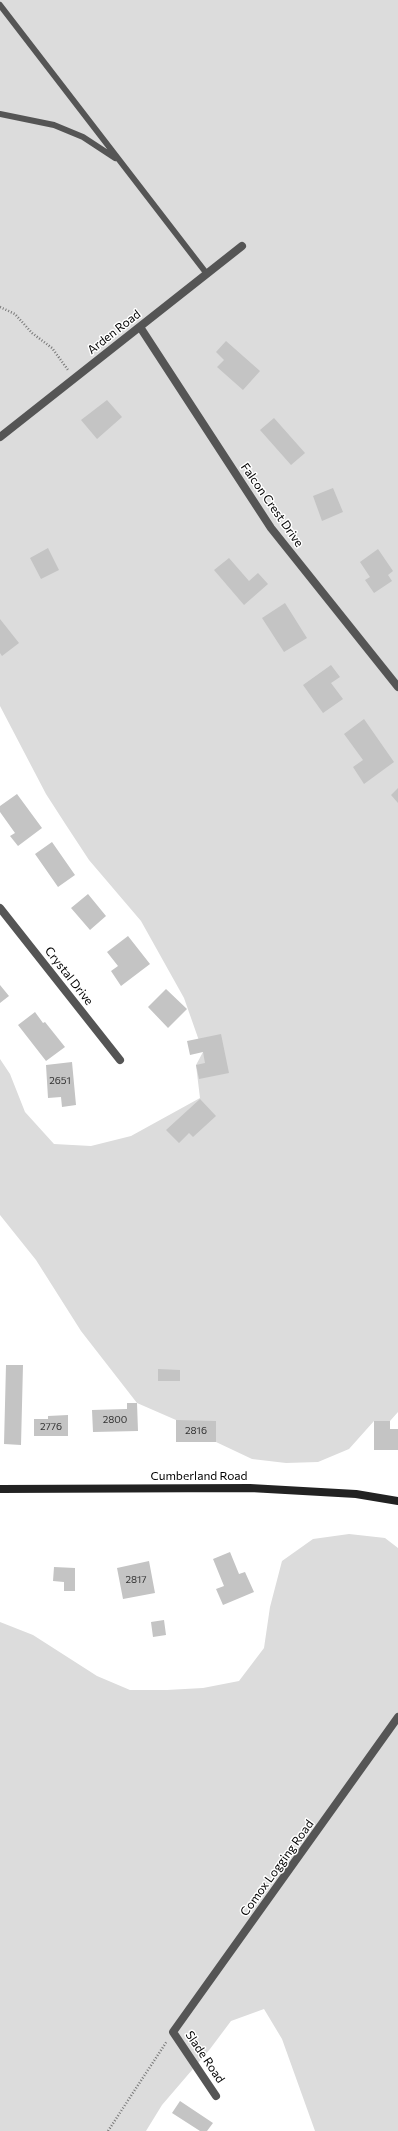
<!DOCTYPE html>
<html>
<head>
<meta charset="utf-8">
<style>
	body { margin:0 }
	canvas { display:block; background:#fff }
</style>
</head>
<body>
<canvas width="398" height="2131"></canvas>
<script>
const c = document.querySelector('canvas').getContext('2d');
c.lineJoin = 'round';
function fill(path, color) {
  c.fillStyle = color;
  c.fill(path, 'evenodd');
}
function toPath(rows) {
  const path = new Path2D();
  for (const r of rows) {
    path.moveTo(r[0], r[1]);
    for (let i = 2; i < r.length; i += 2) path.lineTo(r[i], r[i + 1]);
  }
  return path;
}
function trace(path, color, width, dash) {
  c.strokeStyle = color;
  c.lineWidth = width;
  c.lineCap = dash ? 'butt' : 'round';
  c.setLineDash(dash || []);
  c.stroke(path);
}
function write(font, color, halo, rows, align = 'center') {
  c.font = font + ' Commissioner,sans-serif';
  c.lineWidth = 3;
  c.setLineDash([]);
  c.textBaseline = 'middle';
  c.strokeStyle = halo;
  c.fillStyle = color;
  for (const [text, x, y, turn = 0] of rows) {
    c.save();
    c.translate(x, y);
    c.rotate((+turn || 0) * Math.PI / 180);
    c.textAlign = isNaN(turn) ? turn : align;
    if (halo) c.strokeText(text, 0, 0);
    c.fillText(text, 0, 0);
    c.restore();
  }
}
const green = toPath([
	[0,0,398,0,398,1412,390,1421,374,1421,349,1449,318,1462,286,1463,252,1459,216,1442,176,1420,137,1403,81,1331,36,1260,0,1215,0,1059,10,1074,25,1112,54,1144,91,1146,131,1136,200,1098,196,1065,203,1052,184,998,141,921,89,860,66,825,46,794,0,706],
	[349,1534,385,1538,398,1548,398,2131,315,2131,282,2039,264,2009,231,2021,210,2049,162,2105,146,2131,0,2131,0,1622,33,1635,97,1676,130,1690,167,1690,203,1688,239,1681,264,1648,270,1607,282,1561,313,1539]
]);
const building = toPath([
	[226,341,260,371,243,390,217,367,224,360,216,352],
	[107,400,122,417,97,439,81,420],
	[274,418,305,453,291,465,260,430],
	[333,488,343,512,322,521,313,496],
	[48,548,59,570,41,579,30,558],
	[378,549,393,571,388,575,392,581,374,593,365,580,370,577,360,562],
	[229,558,249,581,258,573,268,584,244,605,214,570],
	[285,603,307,638,284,652,262,618],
	[0,619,19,643,2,656,0,653],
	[331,665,340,677,331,683,343,699,323,713,303,685],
	[364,719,394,762,364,784,353,767,363,760,344,734],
	[398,788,398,803,391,795],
	[17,794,42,828,18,846,10,836,15,833,0,812,0,806],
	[52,842,75,875,58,887,35,854],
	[88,894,106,916,90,930,71,908],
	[128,936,150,964,121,986,111,971,118,966,107,952],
	[0,985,9,996,0,1003],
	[166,989,187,1009,168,1028,148,1007],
	[35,1012,43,1023,45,1022,65,1047,46,1061,18,1025],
	[221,1034,229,1073,199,1079,196,1065,205,1063,203,1052,190,1055,187,1041],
	[72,1062,76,1105,62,1107,61,1097,48,1098,46,1065],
	[200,1099,216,1116,193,1137,189,1133,179,1143,166,1130],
	[6,1365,23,1365,21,1445,4,1444],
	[158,1369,180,1370,180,1381,158,1381],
	[127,1403,137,1403,138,1431,93,1432,92,1410,127,1409],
	[68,1415,68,1436,34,1436,34,1419,48,1419,48,1416],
	[176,1420,216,1421,216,1442,176,1442],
	[374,1421,390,1421,390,1429,398,1429,398,1450,374,1450],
	[230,1552,239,1574,245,1572,254,1592,223,1605,216,1589,224,1586,213,1559],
	[149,1561,155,1593,123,1599,117,1568],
	[54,1567,75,1568,75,1591,64,1591,64,1582,53,1581],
	[164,1620,166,1635,153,1637,151,1622],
	[180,2101,213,2123,207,2131,200,2131,172,2113]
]);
const path = toPath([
	[0,307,15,314,32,333,52,348,68,370],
	[108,2131,167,2041]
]);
const lane = toPath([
	[0,5,207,274],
	[0,114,54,125,83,137,115,158]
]);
const street = toPath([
	[140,327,271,528,398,687],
	[0,437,242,246],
	[0,908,120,1060],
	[216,2096,173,2032,398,1717]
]);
const secondary = toPath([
	[0,1489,250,1488,356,1494,398,1501]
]);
const numberNames = [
	["2651",60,1081],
	["2800",115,1420],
	["2776",51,1427],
	["2816",196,1431],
	["2817",136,1580]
];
const streetNames = [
	["Arden Road",114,332,-38],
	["Falcon Crest Drive",272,505,55],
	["Crystal Drive",69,976,52],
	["Cumberland Road",199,1476],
	["Comox Logging Road",277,1868,-54],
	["Slade Road",205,2057,56]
];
fill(green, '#dcdcdc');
fill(building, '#c4c4c4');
trace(path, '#777', 2.5, [1, 2]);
trace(lane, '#555', 6);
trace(street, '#555', 8);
trace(secondary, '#222', 8);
write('10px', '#313131', null, numberNames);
write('12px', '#000', '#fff', streetNames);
</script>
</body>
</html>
